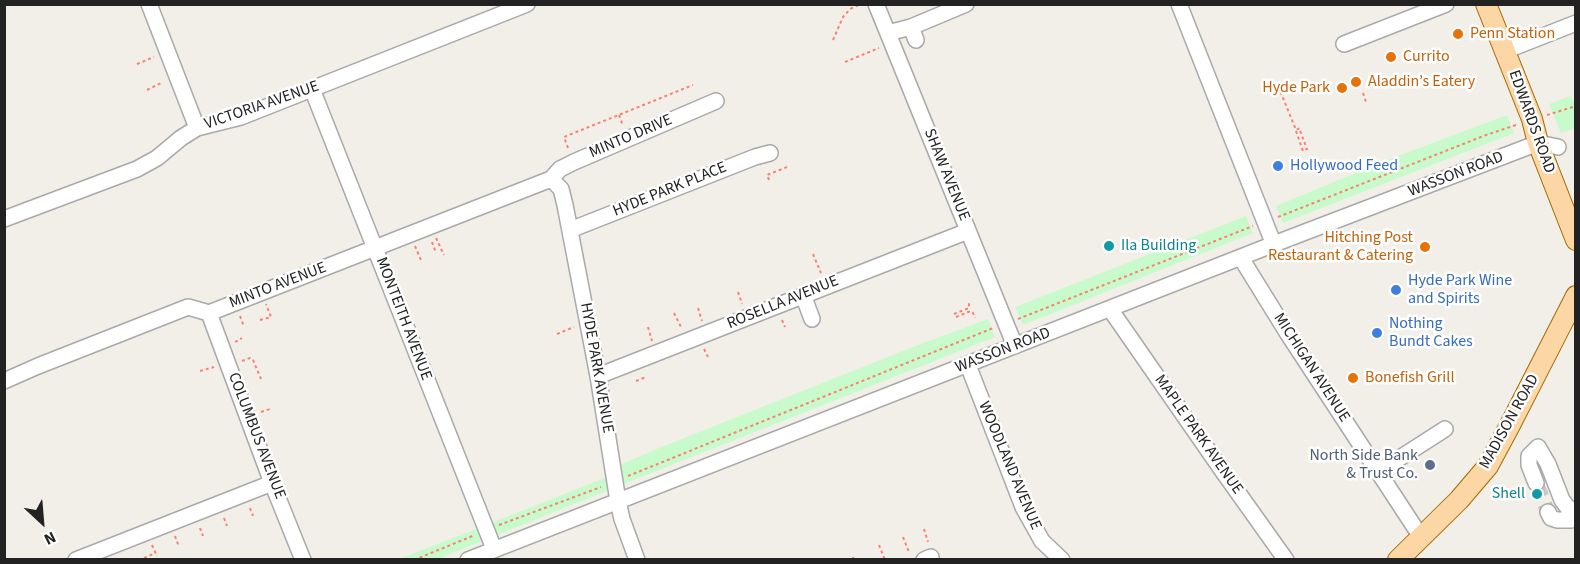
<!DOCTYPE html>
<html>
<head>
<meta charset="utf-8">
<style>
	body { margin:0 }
	#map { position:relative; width:1580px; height:564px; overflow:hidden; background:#f2efe9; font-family:"Source Sans 3",sans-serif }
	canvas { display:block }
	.frame { position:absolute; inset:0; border:6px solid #222; pointer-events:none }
	.north { position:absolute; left:12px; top:492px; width:60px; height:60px; -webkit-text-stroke:4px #fff; paint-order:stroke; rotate:154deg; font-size:16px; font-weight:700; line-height:24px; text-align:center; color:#222 }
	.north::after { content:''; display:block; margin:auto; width:21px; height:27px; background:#222; clip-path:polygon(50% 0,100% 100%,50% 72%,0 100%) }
</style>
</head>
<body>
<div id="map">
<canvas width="1580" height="564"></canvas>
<div class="frame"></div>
<div class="north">N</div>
</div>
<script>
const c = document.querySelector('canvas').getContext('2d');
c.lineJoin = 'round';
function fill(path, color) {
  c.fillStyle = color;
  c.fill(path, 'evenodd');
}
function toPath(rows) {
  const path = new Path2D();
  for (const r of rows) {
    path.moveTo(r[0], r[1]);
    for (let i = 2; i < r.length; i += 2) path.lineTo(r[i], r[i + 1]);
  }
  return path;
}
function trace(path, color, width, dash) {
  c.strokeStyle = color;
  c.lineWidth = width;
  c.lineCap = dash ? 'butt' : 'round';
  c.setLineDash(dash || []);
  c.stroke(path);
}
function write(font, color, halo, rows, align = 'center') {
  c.font = font + ' "Source Sans 3",sans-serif';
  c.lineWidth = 5;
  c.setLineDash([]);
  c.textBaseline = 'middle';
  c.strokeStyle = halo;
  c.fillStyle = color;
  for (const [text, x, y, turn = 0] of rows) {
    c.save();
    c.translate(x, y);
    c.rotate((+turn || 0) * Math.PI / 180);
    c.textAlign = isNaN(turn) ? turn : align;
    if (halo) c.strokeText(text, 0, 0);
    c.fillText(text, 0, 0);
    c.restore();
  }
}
const park = toPath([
	[1570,96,1574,102,1575,102,1575,128,1561,133,1549,104],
	[1507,115,1514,133,1283,223,1276,206,1390,159],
	[1246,216,1253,233,1023,325,1015,307],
	[988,319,995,337,626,483,438,559,397,560,610,476,624,463,659,448,913,347]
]);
const minorTunnel = toPath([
	[1536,483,1548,512]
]);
const path = toPath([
	[833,40,843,17,850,9,861,4],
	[845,62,879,48],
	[137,64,154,57],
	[147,90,163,82],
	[1266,93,1279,88,1296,130,1302,127],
	[1363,93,1366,102],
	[619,115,623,126],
	[1547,115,1576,106],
	[1296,131,1303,151,1307,149,1299,128],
	[568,148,564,137,693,85],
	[769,180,767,175,787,167],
	[1278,217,1486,135,1516,125],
	[436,238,444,255],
	[432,242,436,253],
	[415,246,421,260],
	[813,254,821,273],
	[738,292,742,304],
	[698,308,702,321],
	[674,313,682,329],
	[954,314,969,308,969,303],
	[240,316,244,327],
	[956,317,971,311,973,313,975,318],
	[1018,319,1253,226],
	[260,320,271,317,266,304],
	[782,320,785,327],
	[648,327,652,341],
	[557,334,574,327],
	[235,342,242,338],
	[704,349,708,357],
	[242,361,250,358,253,360,261,379],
	[200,371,214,367],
	[636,381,646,377],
	[261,412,270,409],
	[628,476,993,328],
	[250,508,253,516],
	[224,518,227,526],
	[499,525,601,487],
	[200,528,203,536],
	[924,529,928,542],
	[175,536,179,547],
	[903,537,909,552],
	[152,545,157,556],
	[879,545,885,560],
	[853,557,854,560],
	[144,558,156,553],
	[414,560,475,535]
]);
const minor = toPath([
	[149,4,197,128],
	[876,4,1015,346],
	[1179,4,1274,245],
	[911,27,966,4],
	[888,33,911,27,916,40],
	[1344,44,1446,4],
	[1505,51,1576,23],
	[312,89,494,549],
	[551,179,561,189,565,205,598,376,618,501,622,519,637,560],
	[4,219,137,169,157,158,181,138,197,128,241,117,527,4],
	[570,230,755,157,770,153],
	[1241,258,1288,334,1421,537],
	[803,295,812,319],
	[1110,309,1224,473,1286,560],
	[209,313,272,483,303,560],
	[968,365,1023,507,1042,541,1062,560],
	[598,376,968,231],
	[4,381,38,366,188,307,209,313,551,179,560,169,574,162,716,101],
	[1378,472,1445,429],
	[1536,483,1529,465,1529,456,1538,447,1548,464,1562,500,1568,508,1576,511],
	[1548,512,1551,518,1557,520,1571,520,1576,518],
	[76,560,272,483],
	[468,560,1287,239,1538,143,1558,147],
	[924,560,931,557]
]);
const major = toPath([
	[1486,4,1532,119,1538,143,1576,240],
	[1398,560,1459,500,1488,466,1509,427,1576,296]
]);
const markers = [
	[1458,34,6,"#e8710a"],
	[1391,57,6,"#e8710a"],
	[1356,82,6,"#e8710a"],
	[1342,88,6,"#e8710a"],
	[1278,166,6,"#3f7fe0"],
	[1109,246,6,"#0f9aa8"],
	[1425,247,6,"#e8710a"],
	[1396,290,6,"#3f7fe0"],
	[1377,333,6,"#3f7fe0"],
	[1353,378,6,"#e8710a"],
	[1430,465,6,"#5c6f8a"],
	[1537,494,6,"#0f9aa8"]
];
const foodNames = [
	["Penn Station",1470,34],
	["Currito",1403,57],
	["Aladdin’s Eatery",1368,82],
	["Hyde Park",1330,88,"right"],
	["Hitching Post",1413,238,"right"],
	["Restaurant & Catering",1413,256,"right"],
	["Bonefish Grill",1365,378]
];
const streetNames = [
	["VICTORIA AVENUE",262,106,-19],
	["EDWARDS ROAD",1531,122,70],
	["MINTO DRIVE",631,137,-23],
	["SHAW AVENUE",946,175,68],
	["WASSON ROAD",1456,175,-21],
	["HYDE PARK PLACE",670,190,-22],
	["MINTO AVENUE",278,286,-21],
	["ROSELLA AVENUE",783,303,-22],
	["MONTEITH AVENUE",403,319,69],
	["WASSON ROAD",1003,351,-21],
	["HYDE PARK AVENUE",596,368,80],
	["MICHIGAN AVENUE",1311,368,57],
	["MADISON ROAD",1510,422,-61],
	["MAPLE PARK AVENUE",1198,435,55],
	["COLUMBUS AVENUE",256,436,69],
	["WOODLAND AVENUE",1009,466,67]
];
const shopNames = [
	["Hollywood Feed",1290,166],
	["Hyde Park Wine",1408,281],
	["and Spirits",1408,299],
	["Nothing",1389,324],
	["Bundt Cakes",1389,342]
];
const cultureNames = [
	["Ila Building",1121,246],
	["Shell",1525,494,"right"]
];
const serviceNames = [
	["North Side Bank",1418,456],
	["& Trust Co.",1418,474]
];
fill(park, '#c8facc');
trace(minorTunnel, '#c8c6c1', 15, [15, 8]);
trace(minor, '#a9a9a9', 18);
trace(major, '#a06b00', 22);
trace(path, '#fa8072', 2, [3, 3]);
trace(minor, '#fff', 15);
trace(major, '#fcd6a4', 20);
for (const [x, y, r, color] of markers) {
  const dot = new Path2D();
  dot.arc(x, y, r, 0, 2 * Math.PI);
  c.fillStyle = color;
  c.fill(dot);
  trace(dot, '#fff', 2);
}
write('16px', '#c56008', '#fff', foodNames, 'left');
write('16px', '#222', '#fff', streetNames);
write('16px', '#366cbe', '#fff', shopNames, 'left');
write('16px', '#0d838f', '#fff', cultureNames, 'left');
write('16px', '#4e5e75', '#fff', serviceNames, 'right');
</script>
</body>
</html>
